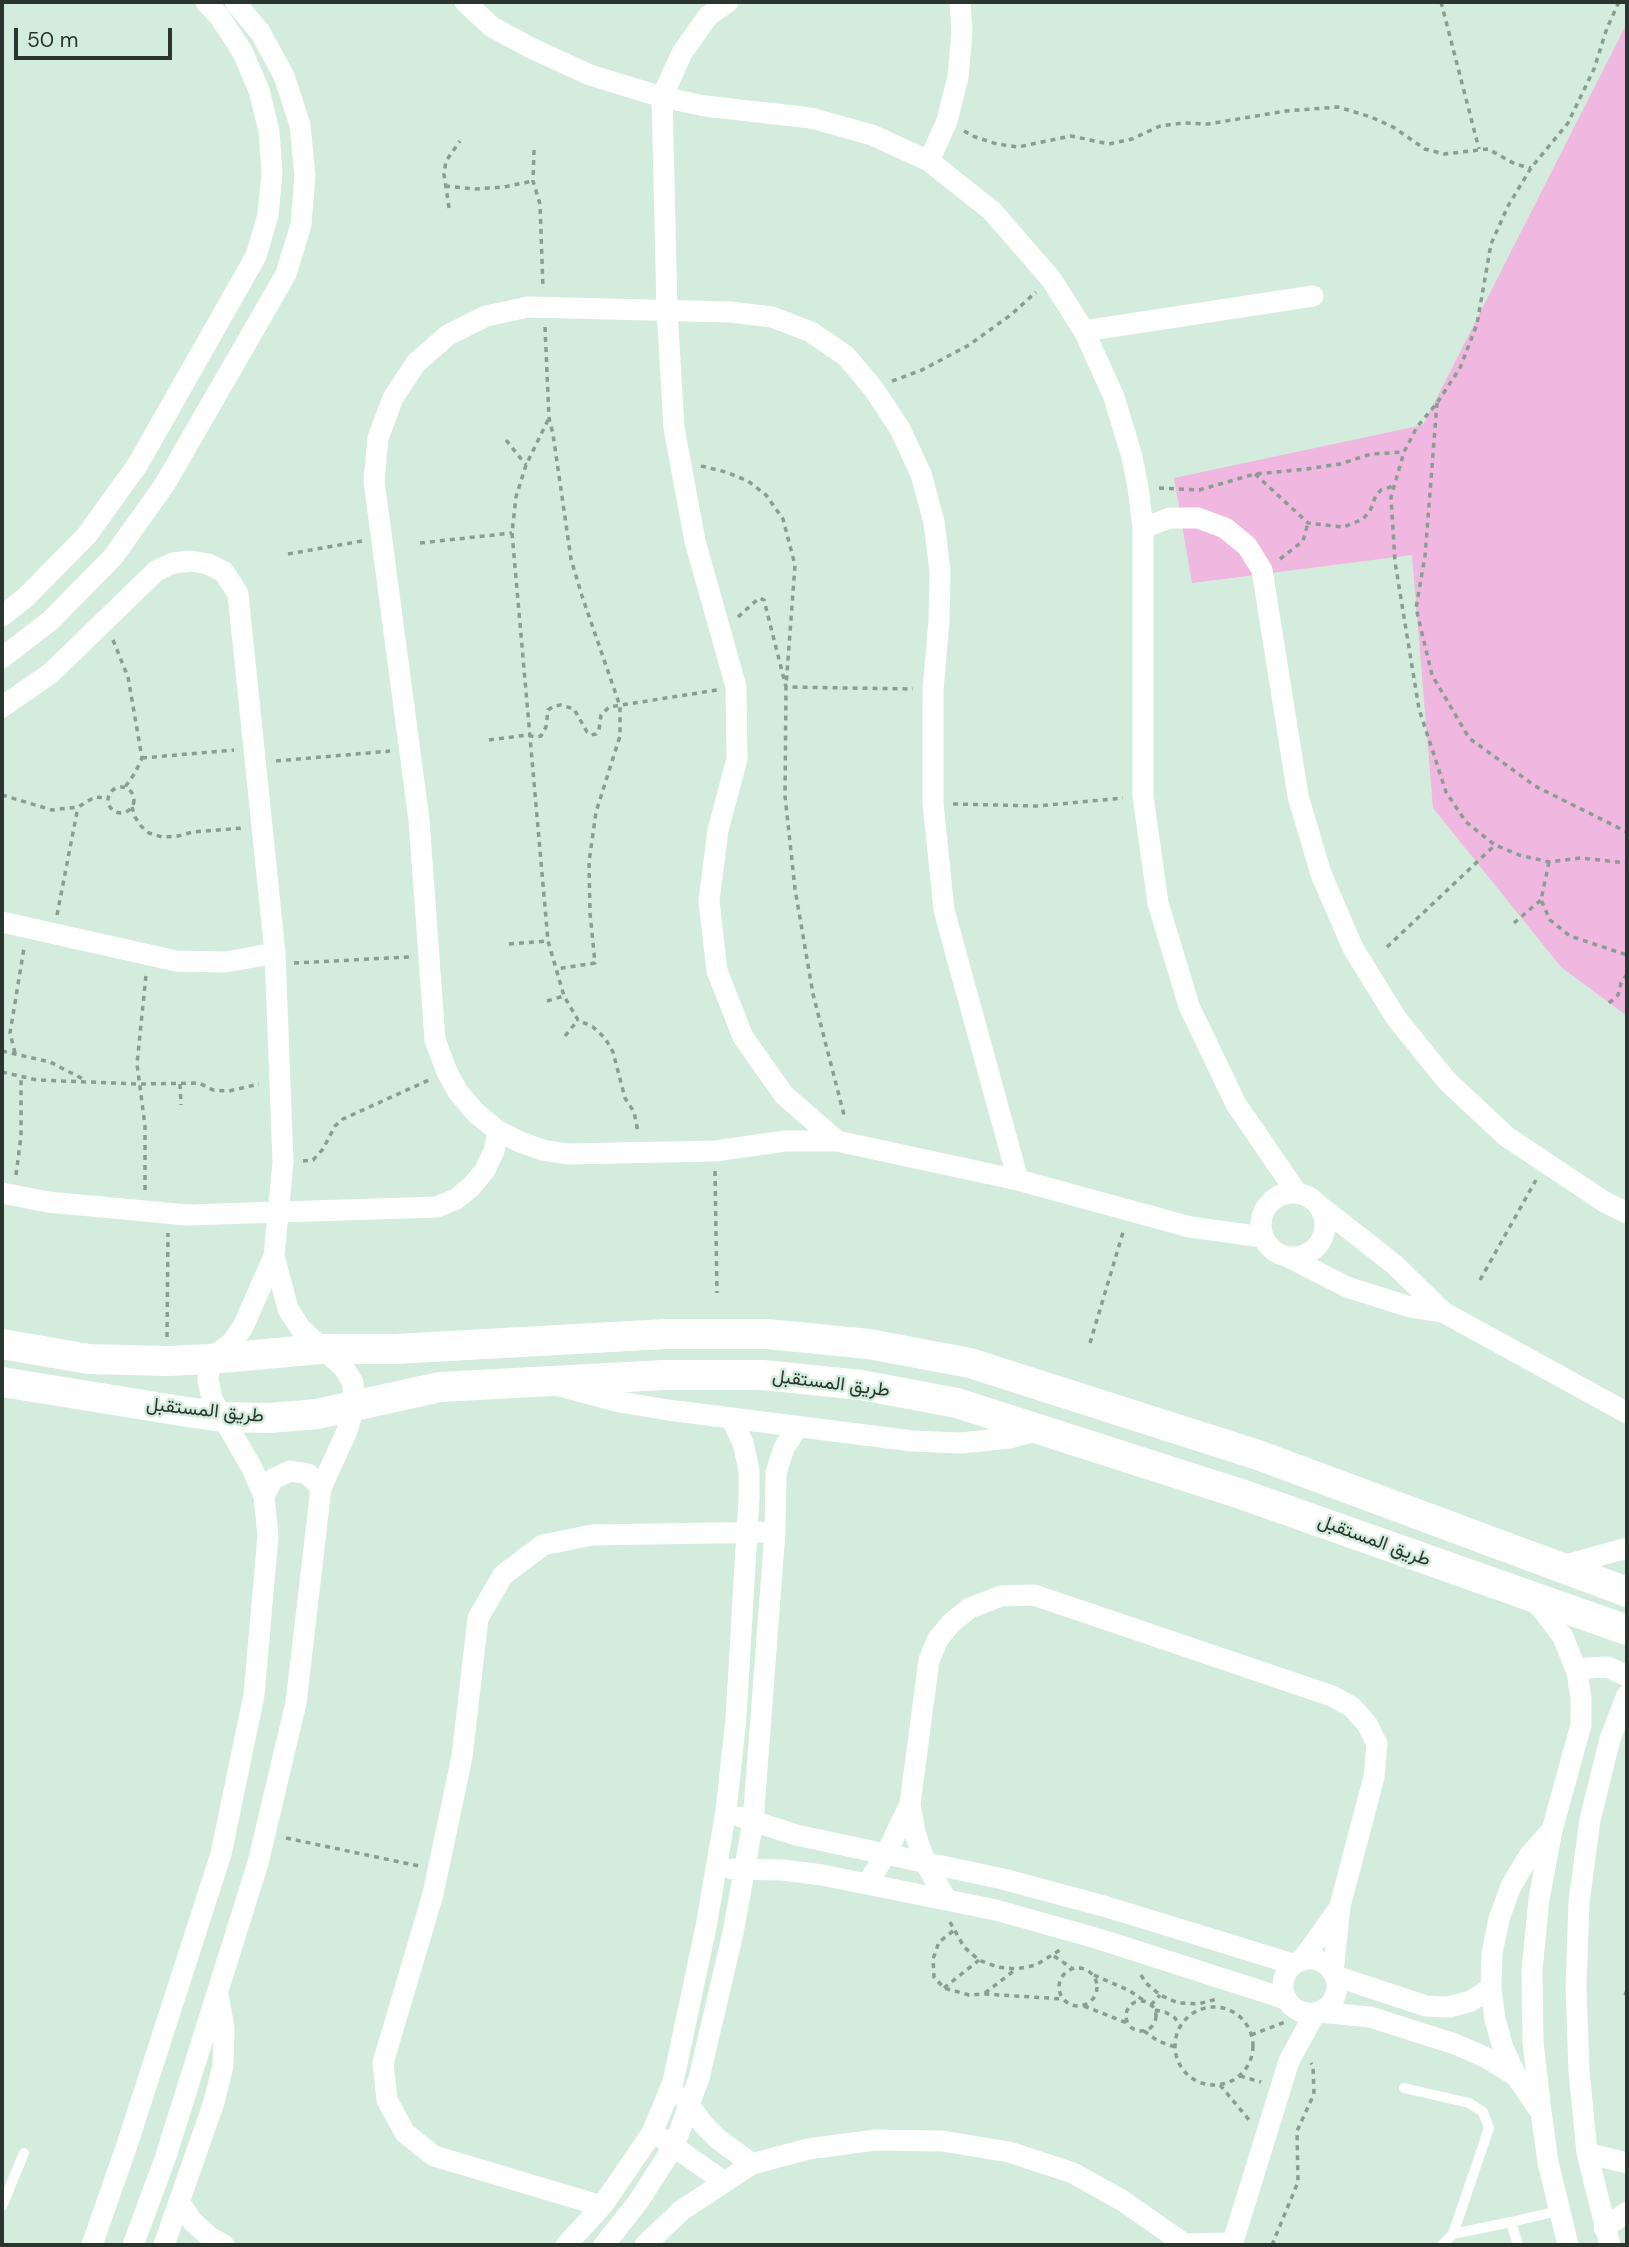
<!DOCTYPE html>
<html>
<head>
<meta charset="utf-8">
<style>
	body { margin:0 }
	#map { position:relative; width:1629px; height:2247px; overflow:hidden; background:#d3ecdd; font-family:"DM Sans",sans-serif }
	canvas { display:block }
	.frame { position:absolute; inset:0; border:4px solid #2b352f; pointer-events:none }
	.scale { position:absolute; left:14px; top:28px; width:158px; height:32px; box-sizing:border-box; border:4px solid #2b352f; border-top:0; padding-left:9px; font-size:21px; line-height:24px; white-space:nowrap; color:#2b352f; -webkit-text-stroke:5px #d3ecdd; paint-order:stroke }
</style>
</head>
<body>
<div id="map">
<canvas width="1629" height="2247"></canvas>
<div class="frame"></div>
<div class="scale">50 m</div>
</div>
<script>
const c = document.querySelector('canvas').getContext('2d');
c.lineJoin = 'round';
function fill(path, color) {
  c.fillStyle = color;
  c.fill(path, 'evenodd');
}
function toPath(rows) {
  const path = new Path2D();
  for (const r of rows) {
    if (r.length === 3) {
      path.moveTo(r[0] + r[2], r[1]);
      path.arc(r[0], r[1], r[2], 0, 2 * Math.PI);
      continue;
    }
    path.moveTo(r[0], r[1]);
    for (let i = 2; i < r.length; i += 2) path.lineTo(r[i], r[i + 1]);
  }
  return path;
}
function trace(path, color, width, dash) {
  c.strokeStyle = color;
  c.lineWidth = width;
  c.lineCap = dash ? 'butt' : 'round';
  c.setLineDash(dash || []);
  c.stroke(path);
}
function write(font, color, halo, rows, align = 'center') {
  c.font = font + ' "DM Sans",Vazirmatn,sans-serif';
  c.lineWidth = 5;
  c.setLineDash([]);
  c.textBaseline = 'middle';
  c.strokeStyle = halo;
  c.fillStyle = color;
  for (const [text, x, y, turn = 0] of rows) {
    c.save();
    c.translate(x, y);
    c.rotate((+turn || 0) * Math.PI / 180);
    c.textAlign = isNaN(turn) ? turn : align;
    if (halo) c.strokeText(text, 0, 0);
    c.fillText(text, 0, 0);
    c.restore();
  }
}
const green = toPath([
	[1627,23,1627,1016,1561,967,1433,808,1412,555,1192,583,1174,478,1423,425]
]);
const path = toPath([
	[1441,2,1479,149],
	[1619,2,1607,28,1594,69,1568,123,1531,168,1508,206,1491,244,1477,324,1460,368,1437,403,1417,427,1404,452,1391,497,1395,562,1419,709,1446,792,1466,822,1495,845,1519,855,1549,862,1581,858,1627,863],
	[964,131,975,137,997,144,1018,147,1071,136,1109,144,1132,139,1160,126,1183,123,1208,124,1286,111,1338,107,1371,117,1393,127,1425,149,1444,154,1488,149,1515,164,1531,168],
	[534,150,533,181,540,204,543,288],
	[445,186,475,189,504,187,533,181],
	[449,208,444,174,446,161,460,141],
	[545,327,549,418,553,434,571,559,582,596,620,706,620,736,596,812,589,862,590,913,595,963,556,969],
	[892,381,922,370,969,345,1012,314,1036,292],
	[1437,403,1425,556,1416,608,1432,675,1469,738,1535,786,1627,832],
	[548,420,526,465,516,497,512,533,548,941,564,996,578,1020,593,1027,605,1038,613,1052,625,1098,634,1112,638,1132],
	[506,440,526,465],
	[701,466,726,472,748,481,766,495,783,519,795,565,786,687,785,796,795,889,813,994,845,1119],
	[1255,474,1308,523,1334,526,1344,527,1363,519,1370,511,1376,495,1381,490,1393,486],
	[1159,488,1199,490,1255,474,1307,469,1340,464,1371,454,1404,452],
	[420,543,512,533],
	[288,554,362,541],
	[1280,559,1303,541,1308,523],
	[738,617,759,598,764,600,786,687,913,689],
	[113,640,128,677,142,758,135,773,125,787],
	[489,740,527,735,535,737,541,736,546,727,548,710,554,706,561,705,574,709,587,732,591,735,596,734,599,730,601,715,609,707,717,690],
	[142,758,234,750],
	[276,761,390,751],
	[121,800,13],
	[2,795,52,810,78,807,95,797,108,798],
	[953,804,1038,806,1123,798],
	[132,807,135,817,141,826,149,833,162,837,178,836,193,832,243,828],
	[1549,862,1541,900,1550,920,1570,936,1627,955],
	[57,915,78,807],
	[1514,923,1541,900],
	[509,944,548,941],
	[1387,947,1495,845],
	[294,963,409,957],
	[547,1001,564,996],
	[1609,1003,1618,995,1621,983,1627,974],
	[565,1036,578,1020],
	[2,1051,50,1062,85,1080],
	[15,1053,10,1033,24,948],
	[2,1072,37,1080,139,1084,199,1083,213,1090,229,1091,259,1084],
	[180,1084,181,1105],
	[303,1161,313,1160,323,1149,335,1126,343,1119,429,1080],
	[715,1171,717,1293],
	[16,1175,21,1136,21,1076],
	[145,1190,145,1126,137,1064,146,975],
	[1480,1280,1536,1180],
	[167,1337,168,1233],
	[1090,1343,1124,1229],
	[286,1838,419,1866],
	[950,1922,964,1947,979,1960,997,1967,1016,1969,1036,1965,1060,1950],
	[953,1931,939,1942,933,1959,934,1977,944,1988,969,1995,985,1994,1063,1999],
	[1054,1956,1073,1969],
	[1078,1987,19],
	[1094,1975,1130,1991,1143,2000],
	[1141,1975,1146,1983,1160,1995,1178,2003,1198,2004,1217,1999],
	[944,1988,979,1960],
	[985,1993,1015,1970],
	[1624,1993,1627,1994],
	[1141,2016,15],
	[1151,2005,1160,1995],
	[1084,2006,1127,2023],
	[1214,2046,39],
	[1155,2010,1165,2012,1175,2018,1180,2026],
	[1144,2031,1158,2041,1175,2047],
	[1251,2035,1285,2022],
	[1240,2076,1261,2082],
	[1220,2085,1250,2121],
	[1272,2245,1298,2182,1297,2131,1314,2094,1313,2066,1311,2063]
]);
const service = toPath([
	[1404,2088,1469,2103,1483,2112,1489,2128,1453,2234,1442,2245],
	[2,2206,24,2153],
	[1511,2222,1558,2211],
	[1453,2234,1511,2222,1518,2245]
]);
const minor = toPath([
	[465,2,492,27,531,48,590,75,662,97,705,106,811,118,872,135,929,161,992,211,1051,279,1084,331,1114,397,1132,457,1138,487,1143,528,1143,796,1158,903,1189,1006,1236,1104,1297,1193],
	[728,2,708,16,682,53,662,97,667,309,674,428,695,541,736,687,737,759,718,830,709,901,717,971,743,1037,784,1095,837,1141],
	[929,161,947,121,958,77,962,32,960,2],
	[1084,331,1313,296],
	[1143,528,1170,518,1198,518,1225,528,1247,546,1262,570,1298,796,1321,874,1353,948,1396,1018,1447,1081,1507,1137,1603,1201,1627,1213],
	[2,616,26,597,87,535,138,464,256,256,268,215,272,173,269,131,259,90,242,51,219,16,206,2],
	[2,658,50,621,113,557,165,484,286,274,301,225,305,175,300,125,284,76,260,32,235,2],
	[2,707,51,673,156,571,173,563,191,561,208,564,224,572,238,594,275,953,283,1162,274,1256,243,1327,231,1343,210,1359,208,1380,212,1399,252,1468,264,1496,268,1536,254,1695,221,1854,127,2145,92,2245],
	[2,922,176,961,226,962,275,953],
	[1018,1180,944,910,933,803,933,690,939,621,940,571,934,522,921,474,900,429,873,388,846,356,811,332,772,317,730,312,528,307,486,316,448,335,416,363,393,398,378,438,374,481,419,820,435,1040,447,1072,458,1092,476,1113,498,1131,520,1142,543,1150,567,1154,715,1151,785,1141,837,1141,1018,1180,1190,1227,1263,1237],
	[1293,1225,32],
	[2,1193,48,1202,187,1215,437,1207,456,1199,472,1186,485,1170,494,1151,498,1131],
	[1316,1203,1395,1265,1443,1312,1627,1413],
	[1288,1257,1347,1287,1410,1307,1443,1312],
	[560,1386,620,1402,668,1410,912,1441,961,1443,1009,1438,1040,1430],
	[264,1496,273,1479,290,1471,308,1474,321,1488],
	[1558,1567,1627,1548],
	[1531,1599,1541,1608,1563,1637,1577,1672,1581,1698,1581,1725,1552,1830,1539,1899,1532,1970,1533,2042,1541,2112,1548,2162,1568,2245],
	[1577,1672,1587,1668,1608,1667,1627,1676],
	[741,1817,796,1835,1003,1879,1107,1907,1293,1964],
	[732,1869,783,1870,822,1875,996,1910,1099,1939,1286,1999],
	[867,1884,886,1854,910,1804],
	[946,1899,925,1862,915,1833,910,1804,929,1660,938,1639,952,1622,970,1608,1001,1596,1034,1595,1332,1696,1352,1707,1367,1724,1377,1744,1374,1777,1340,1906,1333,1973],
	[1310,1986,27],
	[1302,1960,1337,1911],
	[1335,1976,1426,2006,1449,2007,1471,2001,1491,1988],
	[1319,2012,1370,2017,1455,2044,1487,2058,1516,2076],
	[684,2098,703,2124,718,2139,752,2164],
	[1540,2111,1516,2076,1503,2048,1495,2019,1491,1988,1492,1953,1499,1919,1511,1886,1529,1856,1551,1831],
	[663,2139,723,2181],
	[1587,2153,1627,2163],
	[179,2202,193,2222,211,2238,224,2245],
	[602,2206,434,2156,405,2133,387,2100,383,2063,433,1894,462,1757,478,1618,503,1575,543,1545,592,1535,775,1532],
	[1604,2228,1627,2212],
	[1184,2244,1232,2243],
	[133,2245,165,2159,258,1863,296,1703,321,1488,347,1431,354,1407,353,1383,344,1368,301,1329,288,1309,274,1256],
	[164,2245,214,2102,223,2066,224,2028,218,1995],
	[566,2245,602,2206,652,2133,673,2082,706,1927,726,1811,736,1718,749,1498,749,1470,743,1443,731,1418],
	[604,2245,638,2202,674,2146,699,2078,733,1933,753,1822,775,1532,776,1473,784,1448,798,1426],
	[645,2245,682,2210,752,2164,808,2149,875,2140,942,2141,1009,2152,1073,2173,1123,2201,1186,2245],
	[1232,2245,1289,2061,1315,2013],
	[1610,2245,1587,2153,1579,2071,1576,1987,1579,1902,1590,1820,1610,1739,1627,1695]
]);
const secondary = toPath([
	[2,1344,89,1359,167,1361,210,1359,320,1349,395,1349,666,1334,767,1334,869,1344,970,1363,1258,1455,1627,1592],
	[2,1382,181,1411,222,1417,270,1418,317,1414,440,1387,664,1375,763,1375,861,1385,957,1403,1241,1494,1627,1630]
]);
const streetNames = [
	["طريق المستقبل",831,1384,7],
	["طريق المستقبل",205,1411,6],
	["طريق المستقبل",1374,1541,20]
];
fill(green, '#f0b7e1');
trace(path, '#8a9d92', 3.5, [5, 5]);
trace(service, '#fff', 10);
trace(minor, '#fff', 21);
trace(secondary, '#fff', 30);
write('19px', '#2b352f', '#d3ecdd', streetNames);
</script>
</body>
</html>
